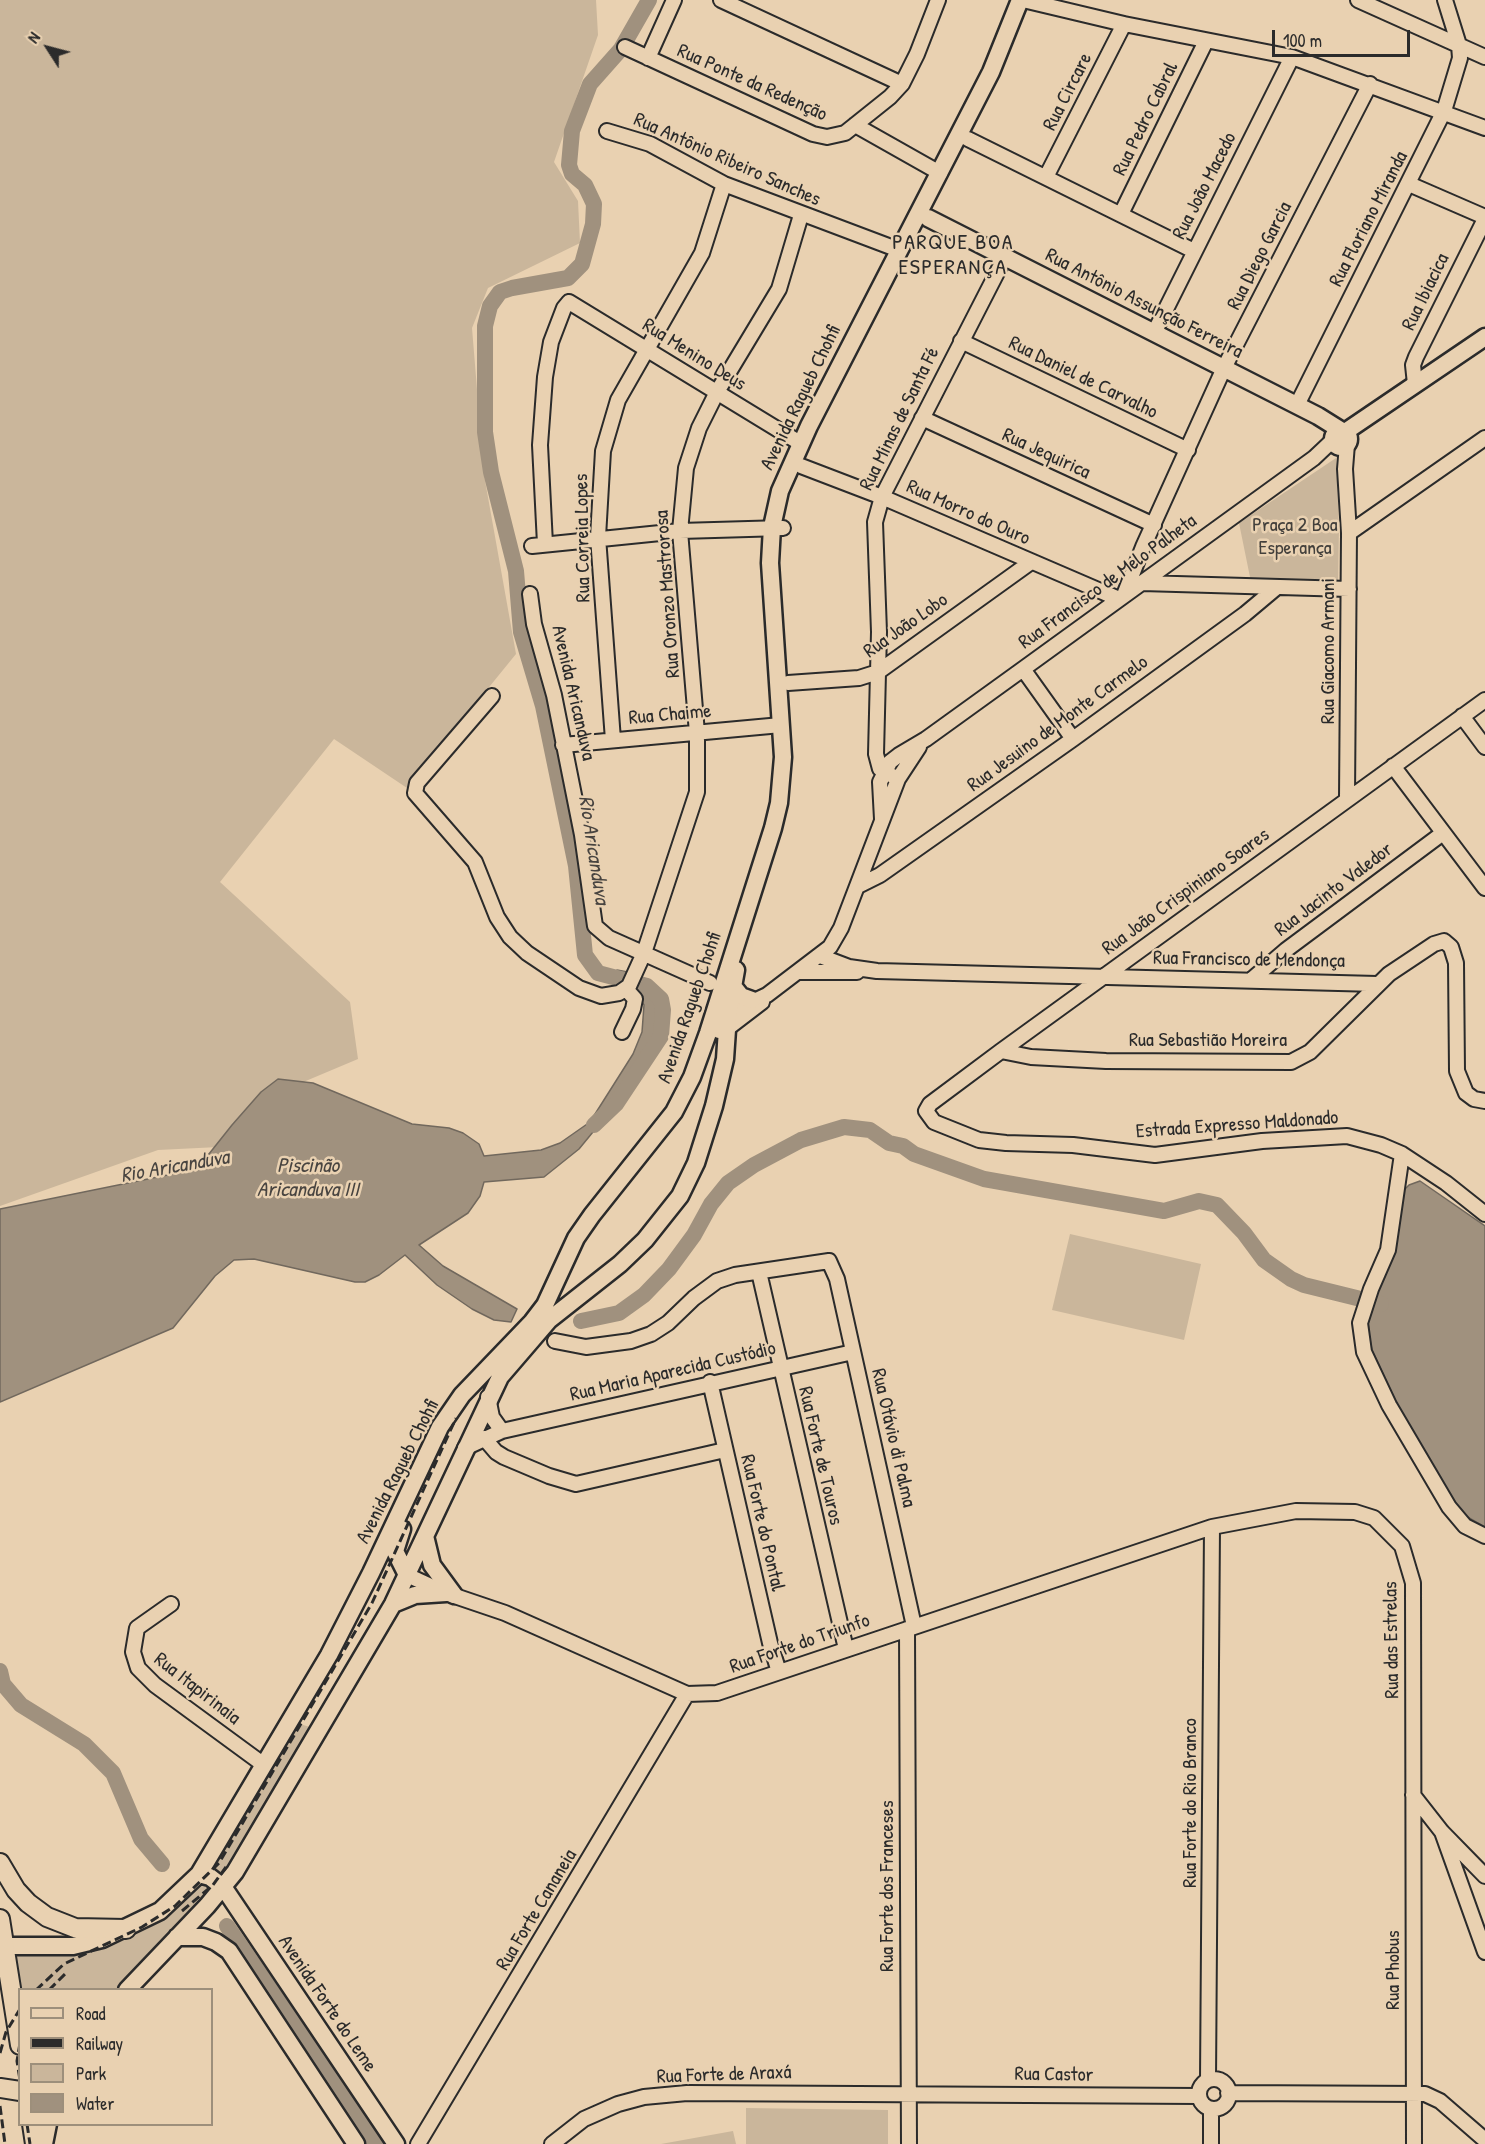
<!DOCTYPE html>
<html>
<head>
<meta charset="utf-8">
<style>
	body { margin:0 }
	#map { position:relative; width:1485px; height:2144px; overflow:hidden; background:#e9d1b1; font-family:"Patrick Hand",sans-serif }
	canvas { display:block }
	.legend { position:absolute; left:18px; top:1988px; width:195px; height:138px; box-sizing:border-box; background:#e9d1b1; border:2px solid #9d8f7b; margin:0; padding:8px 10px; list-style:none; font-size:18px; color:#2b2b2b }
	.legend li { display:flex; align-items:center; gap:12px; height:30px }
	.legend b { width:30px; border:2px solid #9d8f7b }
	.north { position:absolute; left:18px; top:18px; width:60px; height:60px; -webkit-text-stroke:4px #e9d1b1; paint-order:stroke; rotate:306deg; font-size:16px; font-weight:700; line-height:24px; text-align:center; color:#2b2b2b }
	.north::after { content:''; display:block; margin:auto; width:21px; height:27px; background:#2b2b2b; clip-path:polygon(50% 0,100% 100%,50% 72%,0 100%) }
	.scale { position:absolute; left:1272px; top:30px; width:138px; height:27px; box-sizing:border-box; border:3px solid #2b2b2b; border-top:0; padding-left:8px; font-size:18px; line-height:21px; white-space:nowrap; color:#2b2b2b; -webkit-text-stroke:4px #e9d1b1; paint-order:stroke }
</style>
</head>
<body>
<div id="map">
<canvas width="1485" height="2144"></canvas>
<ul class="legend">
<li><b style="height:8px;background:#e9d1b1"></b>Road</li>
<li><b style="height:8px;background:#2b2b2b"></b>Railway</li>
<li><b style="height:16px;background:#cab69b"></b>Park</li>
<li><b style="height:16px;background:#a0917e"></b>Water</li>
</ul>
<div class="north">N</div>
<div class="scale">100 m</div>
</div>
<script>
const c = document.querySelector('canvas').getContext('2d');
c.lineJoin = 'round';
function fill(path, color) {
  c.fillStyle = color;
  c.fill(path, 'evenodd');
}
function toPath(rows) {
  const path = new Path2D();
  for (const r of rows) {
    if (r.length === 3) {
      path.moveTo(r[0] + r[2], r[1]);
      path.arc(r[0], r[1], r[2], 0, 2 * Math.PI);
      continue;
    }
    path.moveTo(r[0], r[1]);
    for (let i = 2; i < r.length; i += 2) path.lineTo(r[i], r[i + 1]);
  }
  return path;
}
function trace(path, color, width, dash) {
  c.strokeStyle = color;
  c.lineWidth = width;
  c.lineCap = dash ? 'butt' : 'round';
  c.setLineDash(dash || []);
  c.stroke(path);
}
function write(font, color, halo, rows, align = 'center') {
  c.font = font + ' "Patrick Hand",sans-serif';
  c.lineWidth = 5;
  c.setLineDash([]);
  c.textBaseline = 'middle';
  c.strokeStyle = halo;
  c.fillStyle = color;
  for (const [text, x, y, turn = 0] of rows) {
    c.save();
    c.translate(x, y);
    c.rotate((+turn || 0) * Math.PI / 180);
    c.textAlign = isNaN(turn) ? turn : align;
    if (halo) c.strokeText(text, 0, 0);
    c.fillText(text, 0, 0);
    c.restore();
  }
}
const green = toPath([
	[0,0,596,0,598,35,554,162,578,201,580,243,488,288,472,328,484,475,516,654,407,788,334,739,220,882,350,1002,358,1059,301,1083,279,1144,158,1150,0,1206],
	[1336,458,1339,527,1338,583,1251,582,1239,523],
	[1070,1234,1201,1264,1184,1340,1052,1310],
	[300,1724,313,1728,223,1881,207,1871,295,1728],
	[198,1884,208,1887,211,1892,116,1989,20,1990,7,1953,32,1956,57,1954],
	[746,2108,888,2110,888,2144,746,2144],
	[733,2131,736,2144,661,2144]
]);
const water = toPath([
	[617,970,638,974,654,987,658,1022,655,1037,644,1060,602,1121,579,1149,544,1177,484,1182,480,1196,468,1213,419,1245,443,1266,517,1309,511,1322,494,1320,472,1309,437,1285,405,1255,379,1275,365,1282,355,1282,254,1259,234,1260,215,1276,173,1328,0,1402,0,1209,197,1169,232,1125,261,1092,278,1079,313,1083,412,1124,449,1128,463,1133,479,1144,484,1156,541,1150,560,1143,590,1122,633,1054,642,1032,644,1005,632,986,612,980,617,970],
	[1420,1181,1485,1226,1485,1527,1459,1512,1411,1434,1372,1350,1369,1335,1368,1316,1376,1291,1394,1256,1401,1193,1409,1185,1420,1181]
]);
const river = toPath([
	[594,1125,616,1104,661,1036,663,1010,661,999,647,986,598,973,585,955,576,866,543,706,521,632,516,571,491,472,485,432,485,326,490,306,500,292,512,288,568,278,582,264,593,224,594,204,585,185,572,174,569,165,572,131,590,84,621,49,649,0],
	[581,1321,619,1313,644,1295,669,1269,694,1235,711,1204,728,1183,754,1165,801,1140,844,1127,870,1130,889,1143,903,1146,914,1154,984,1179,1164,1211,1199,1201,1217,1205,1244,1233,1264,1260,1291,1279,1304,1285,1381,1304],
	[0,1671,3,1684,21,1705,84,1744,113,1773,141,1839,162,1864],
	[227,1926,376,2144]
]);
const minor = toPath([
	[721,0,902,84],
	[1023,0,1124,24,1292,57,1485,128],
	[1358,0,1485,57],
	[625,47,813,134,827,137,845,133,890,97,902,84,917,54,938,0],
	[648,58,674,0],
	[855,125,940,173],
	[607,131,650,144,724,184,899,250],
	[968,139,1194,251],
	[1046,177,1124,24],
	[1409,184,1485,217],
	[1121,214,1206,41],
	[1154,333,1292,57],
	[961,341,1188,450],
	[1415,384,1413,365,1416,357,1485,219],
	[1297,405,1444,111,1460,58,1459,45,1445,0],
	[922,418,1154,525],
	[1347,444,1345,469,1349,533,1347,798],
	[801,466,882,497,1119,599],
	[1349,533,1485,438],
	[545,544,540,445,545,377,551,342,564,308,569,302,800,443],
	[532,546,680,531,783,528],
	[1142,583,1349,589],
	[530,594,534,624,554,695,582,835,595,926,609,938,710,983],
	[1124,595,1143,547,1224,368,1370,84],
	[1023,669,1073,739],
	[788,683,859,678,878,672,1031,562],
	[492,696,417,783,415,793,475,862,497,917,510,937,527,953,579,988,601,996,619,993,629,986,644,953,697,792,697,733,680,531,686,468,699,428,717,392,779,289,801,215],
	[1485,700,1001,1051,930,1104,926,1111,934,1122,979,1140,1006,1143,1073,1145,1155,1155,1262,1141,1347,1136,1381,1145,1402,1154,1446,1183,1485,1214],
	[1462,716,1485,747],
	[613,740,598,537,603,451,618,400,702,253,724,184],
	[563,745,781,725],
	[1393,766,1485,888],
	[898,779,880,769,876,754,879,632,875,522,882,497,1005,257],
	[882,819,880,782,890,762,899,755,926,739,1023,669,1314,458,1332,441],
	[858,886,880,875,1073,739,1245,614,1276,588],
	[820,956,849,967,877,971,1377,984],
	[799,972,857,972],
	[1251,980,1286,950,1443,833],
	[722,1016,767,995,830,947,841,928,898,779,919,747],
	[719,1031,728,1028,762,1002],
	[622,1032,633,1009,635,999,626,989],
	[1001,1051,1031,1057,1106,1061,1291,1062,1310,1052,1389,974,1434,944,1444,941,1451,947,1456,963,1457,1071,1466,1093,1474,1099,1485,1101],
	[1402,1154,1388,1250,1371,1289,1360,1323,1364,1352,1389,1405,1449,1507,1465,1526,1485,1536],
	[759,1272,846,1649],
	[555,1341,586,1347,631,1341,651,1334,668,1323,694,1298,717,1281,735,1275,829,1261,837,1279,914,1626],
	[710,1382,770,1643,779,1672],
	[488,1397,492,1417,502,1431],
	[484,1438,496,1452,504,1457,549,1476,576,1484,725,1450],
	[465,1448,502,1431,853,1352],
	[407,1575,446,1593,505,1613,687,1694,717,1693,1212,1527,1296,1511,1355,1512,1374,1518,1402,1546,1413,1583,1414,2144],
	[171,1604,137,1628,133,1652,138,1668,155,1685,264,1765],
	[907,1629,909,2144],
	[1413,1795,1442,1832,1485,1876],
	[1442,1832,1485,1952],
	[1214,2094,15],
	[1208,2080,1212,1527],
	[1228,2093,1425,2094,1440,2101,1485,2140],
	[1211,2109,1211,2144],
	[418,2144,687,1694],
	[552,2144,584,2119,618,2104,644,2097,687,2093,1199,2096]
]);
const major = toPath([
	[928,218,1318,416,1342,431],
	[1341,439,8],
	[1345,432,1485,337],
	[733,986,741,996,752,1000],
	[402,1529,395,1551,407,1575],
	[425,1536,432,1565,454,1595],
	[393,1604,415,1595,446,1593],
	[199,1874,210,1877,224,1888,396,2144],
	[177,1937,203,1937,216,1942,229,1951,356,2144],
	[0,1946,73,1946,102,1939,160,1911,199,1874,329,1655,371,1573,440,1427,462,1395,532,1322,545,1305,576,1238,592,1215,674,1112,692,1077,708,1033,773,828,779,803,783,757,770,563,772,527,780,491,809,426,991,72,1020,0],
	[127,1990,207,1906,235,1872,393,1604,500,1377,549,1320,620,1264,645,1240,680,1196,696,1163,714,1106,725,1059,728,1015,736,970],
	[44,2144,48,2124]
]);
const highway = toPath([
	[0,1863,16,1890,28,1903,47,1917,75,1928,126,1929],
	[0,1919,20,2045],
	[0,2088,20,2091],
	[32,2124,35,2144]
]);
const rail = toPath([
	[182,1911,213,1885,226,1867],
	[36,1990,64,1964,142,1927,175,1906,219,1863,372,1603,456,1418],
	[49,1990,66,1973],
	[20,2043,17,2061,20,2080],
	[0,2053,6,2032,20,2009],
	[0,2106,5,2144],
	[27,2124,30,2144]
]);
const streetNames = [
	["Rua Ponte da Redenção",752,83,24],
	["Rua Circare",1068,92,-63],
	["Rua Pedro Cabral",1146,119,-64],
	["Rua Antônio Ribeiro Sanches",727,160,24],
	["Rua João Macedo",1205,186,-63],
	["Rua Floriano Miranda",1369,219,-63],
	["Rua Diego Garcia",1260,256,-63],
	["Rua Ibiacica",1426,292,-64],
	["Rua Antônio Assunção Ferreira",1144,304,27],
	["Rua Menino Deus",694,355,32],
	["Rua Daniel de Carvalho",1083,378,26],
	["Avenida Ragueb Chohfi",801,398,-64],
	["Rua Minas de Santa Fé",900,419,-64],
	["Rua Jequirica",1046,454,25],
	["Rua Morro do Ouro",968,513,24],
	["Rua Correia Lopes",583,538,-91],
	["Rua Francisco de Melo Palheta",1108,582,-36],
	["Rua Oronzo Mastrorosa",668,594,-94],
	["Rua João Lobo",906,626,-35],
	["Rua Giacomo Armani",1329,651,-90],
	["Avenida Aricanduva",573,693,77],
	["Rua Chaime",670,715,-5],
	["Rua Jesuino de Monte Carmelo",1058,724,-36],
	["Rua Jacinto Valedor",1334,890,-37],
	["Rua João Crispiniano Soares",1186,892,-36],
	["Rua Francisco de Mendonça",1249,960,1],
	["Avenida Ragueb Chohfi",690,1008,-71],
	["Rua Sebastião Moreira",1208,1041],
	["Estrada Expresso Maldonado",1237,1125,-4],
	["Rua Maria Aparecida Custódio",673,1372,-13],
	["Rua Otávio di Palma",893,1438,77],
	["Rua Forte de Touros",820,1456,77],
	["Avenida Ragueb Chohfi",398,1472,-63],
	["Rua Forte do Pontal",762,1523,77],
	["Rua das Estrelas",1392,1640,-91],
	["Rua Forte do Triunfo",800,1644,-19],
	["Rua Itapirinaia",197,1689,38],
	["Rua Forte do Rio Branco",1191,1803,-90],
	["Rua Forte dos Franceses",888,1886,-90],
	["Rua Forte Cananeia",537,1910,-59],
	["Rua Phobus",1394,1970,-90],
	["Avenida Forte do Leme",327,2004,56],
	["Rua Forte de Araxá",724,2075,-2],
	["Rua Castor",1054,2075,1]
];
const parkNames = [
	["Praça 2 Boa",1295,526],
	["Esperança",1295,549]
];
const waterNames = [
	["Rio Aricanduva",593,850,81],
	["Piscinão",308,1166],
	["Aricanduva III",308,1190],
	["Rio Aricanduva",175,1167,-10]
];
const quarterNames = [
	["PARQUE BOA",953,243],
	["ESPERANÇA",953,268]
];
fill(green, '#cab69b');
fill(water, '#a0917e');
trace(water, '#71685d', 1.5);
trace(river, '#a0917e', 16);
trace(minor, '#2b2b2b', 18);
trace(major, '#2b2b2b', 21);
trace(highway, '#2b2b2b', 22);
trace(minor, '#e9d1b1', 14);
trace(major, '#e9d1b1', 16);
trace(highway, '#e9d1b1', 18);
trace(rail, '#2b2b2b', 3, [9, 4.5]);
write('20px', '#2b2b2b', '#e9d1b1', streetNames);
write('20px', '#43403c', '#e9d1b1', parkNames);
write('italic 21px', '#484440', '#e9d1b1', waterNames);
c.letterSpacing = '1.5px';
write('22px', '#2b2b2b', '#e9d1b1', quarterNames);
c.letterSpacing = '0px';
</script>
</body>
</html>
